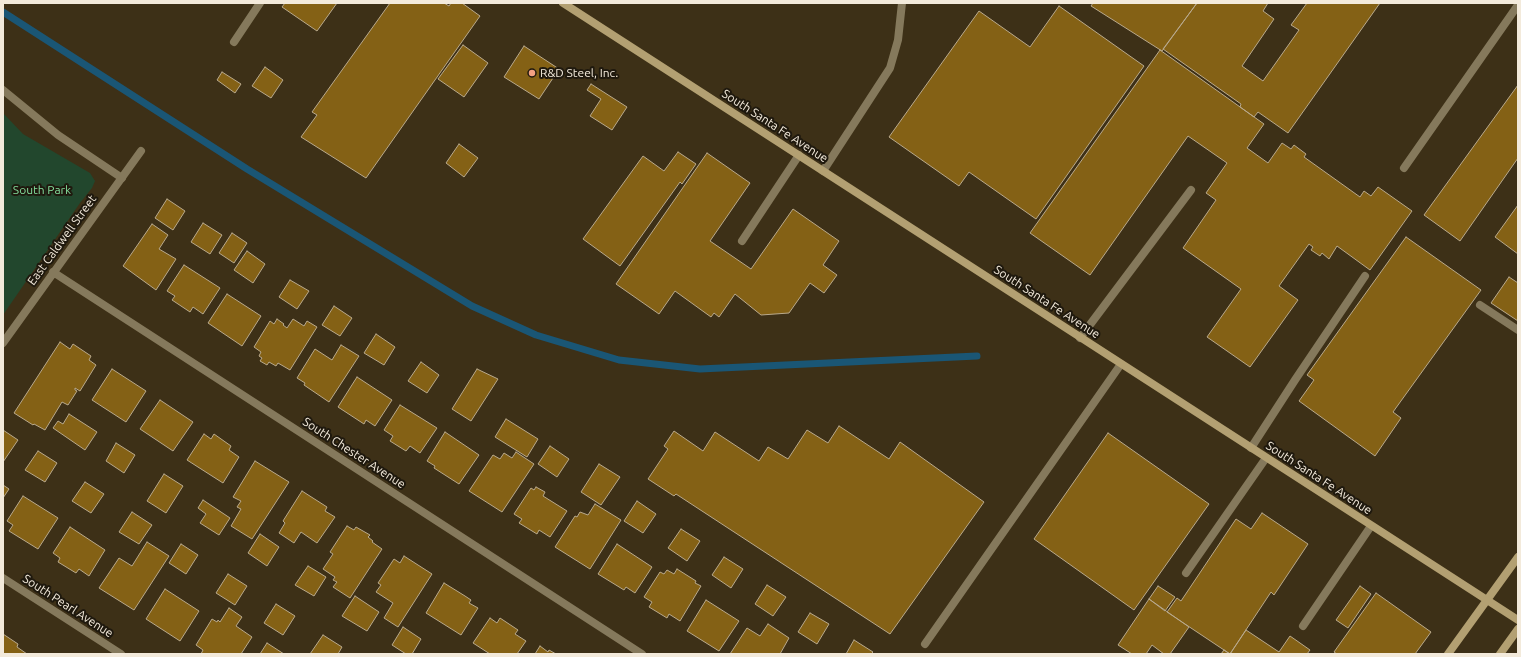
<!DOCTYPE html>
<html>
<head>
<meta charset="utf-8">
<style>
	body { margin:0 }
	#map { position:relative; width:1521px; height:657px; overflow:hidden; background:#3d3017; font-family:Ubuntu,sans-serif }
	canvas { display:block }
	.frame { position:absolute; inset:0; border:4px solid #f3eadb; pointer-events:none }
</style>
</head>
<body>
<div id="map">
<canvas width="1521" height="657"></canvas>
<div class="frame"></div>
</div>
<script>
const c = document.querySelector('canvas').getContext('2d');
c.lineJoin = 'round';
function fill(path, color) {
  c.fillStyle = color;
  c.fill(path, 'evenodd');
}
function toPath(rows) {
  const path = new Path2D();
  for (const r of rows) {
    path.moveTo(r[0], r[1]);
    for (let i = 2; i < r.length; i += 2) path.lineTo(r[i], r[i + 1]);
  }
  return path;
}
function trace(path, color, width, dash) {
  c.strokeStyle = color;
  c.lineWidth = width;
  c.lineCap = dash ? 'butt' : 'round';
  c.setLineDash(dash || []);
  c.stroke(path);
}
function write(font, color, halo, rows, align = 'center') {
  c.font = font + ' Ubuntu,sans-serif';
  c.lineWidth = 4;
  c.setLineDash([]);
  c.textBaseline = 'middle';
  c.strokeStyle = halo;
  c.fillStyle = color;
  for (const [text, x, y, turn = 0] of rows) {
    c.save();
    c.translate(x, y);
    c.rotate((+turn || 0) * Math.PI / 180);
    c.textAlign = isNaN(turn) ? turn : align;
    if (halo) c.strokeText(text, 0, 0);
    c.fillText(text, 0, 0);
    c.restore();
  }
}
const green = toPath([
	[3,113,23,134,90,173,95,181,92,188,80,203,3,315]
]);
const stream = toPath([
	[3,12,247,169,472,306,536,335,619,360,700,369,977,356]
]);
const building = toPath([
	[285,3,337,3,317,31,282,7,285,3],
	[390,3,444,3,449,6,451,3,462,3,480,16,366,178,301,137,317,115,312,112,390,3],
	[1093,3,1197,3,1162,51,1091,6,1093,3],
	[1197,3,1268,3,1263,11,1274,19,1242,66,1263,81,1299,30,1291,25,1307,3,1380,3,1288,133,1258,112,1254,117,1240,107,1241,104,1163,49,1197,3],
	[1059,6,1144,66,1036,219,969,172,959,186,889,137,979,11,1030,47,1059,6],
	[463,45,488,63,464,97,438,79,463,45],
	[524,46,559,69,539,99,504,77,524,46],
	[1160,50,1264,124,1247,148,1268,163,1282,143,1291,149,1294,145,1306,154,1304,157,1360,197,1364,191,1371,196,1378,187,1412,211,1370,270,1337,246,1329,259,1322,253,1320,256,1311,250,1313,247,1309,244,1279,286,1298,300,1250,367,1207,337,1241,289,1183,248,1216,200,1206,193,1227,163,1188,136,1090,275,1030,233,1160,50],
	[265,67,283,80,271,98,252,86,265,67],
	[222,72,241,84,235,93,217,80,222,72],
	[591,84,627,107,612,130,590,116,601,99,587,90,591,84],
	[1518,85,1518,158,1460,241,1424,215,1518,85],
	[459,144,478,158,464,177,446,163,459,144],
	[678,152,696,164,682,184,680,182,620,266,583,239,643,156,664,171,678,152],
	[707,153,750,183,710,241,751,269,793,209,839,241,823,265,837,275,824,293,810,283,789,313,761,315,735,294,719,317,714,313,711,317,675,291,659,314,616,284,707,153],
	[167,199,185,211,173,230,155,218,167,199],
	[1518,205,1518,254,1495,237,1518,205],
	[203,223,222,235,210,254,191,242,203,223],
	[152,224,168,235,159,249,176,259,156,290,123,266,152,224],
	[232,233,247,243,234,263,219,253,232,233],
	[1406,237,1481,290,1393,412,1401,418,1375,456,1299,401,1314,380,1307,375,1406,237],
	[247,251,265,264,253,283,234,270,247,251],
	[184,265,220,288,203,314,193,307,190,312,172,300,175,296,167,291,184,265],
	[1509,277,1518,283,1518,321,1491,303,1509,277],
	[290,280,309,291,297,309,279,297,290,280],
	[227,294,261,316,242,346,208,323,227,294],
	[334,306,352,318,340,336,322,325,334,306],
	[277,319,284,324,283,325,287,328,293,319,304,326,307,321,317,327,290,370,278,363,276,366,269,362,267,365,260,361,262,358,259,356,261,352,254,347,270,321,274,324,277,319],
	[376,334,395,347,384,365,364,353,376,334],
	[60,342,70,349,73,344,91,356,89,360,96,365,80,391,75,388,75,390,77,391,68,405,62,402,45,430,34,424,33,425,14,413,60,342],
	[341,345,359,356,329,402,304,385,305,383,297,378,315,349,332,360,341,345],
	[421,362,439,375,427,393,408,381,421,362],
	[112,369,146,391,126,422,92,400,112,369],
	[477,369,498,379,471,421,452,409,477,369],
	[357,377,392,400,375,426,366,420,364,424,338,407,357,377],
	[160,400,193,422,173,451,140,429,160,400],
	[400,405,437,428,420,453,410,446,406,451,390,441,393,436,384,430,400,405],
	[69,414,97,432,85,450,53,428,58,421,63,424,69,414],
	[506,419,538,439,527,457,495,437,506,419],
	[839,426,889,459,900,442,984,502,890,634,676,494,674,496,648,479,668,449,664,446,674,431,703,451,715,432,759,461,768,447,788,459,807,430,828,443,839,426],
	[3,430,18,440,3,462,3,430],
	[445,432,479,455,459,484,434,468,435,466,427,461,445,432],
	[1108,433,1209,504,1134,610,1034,539,1108,433],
	[204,434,211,439,214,434,231,446,229,450,239,457,223,483,187,460,204,434],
	[116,443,135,455,124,473,106,461,116,443],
	[550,446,569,459,557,477,538,464,550,446],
	[38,451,57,463,45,482,25,470,38,451],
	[516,452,534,464,502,512,469,491,493,455,500,459,504,453,512,458,516,452],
	[255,461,289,482,252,539,231,526,241,509,237,507,241,501,233,497,255,461],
	[599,464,620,477,601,505,581,492,599,464],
	[164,474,183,486,166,513,147,501,164,474],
	[85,482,104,494,91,513,72,501,85,482],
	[3,485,9,489,3,498,3,485],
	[536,487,545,492,543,496,567,511,550,537,539,530,537,534,519,523,522,519,514,514,531,488,534,490,536,487],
	[302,491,327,507,325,511,335,517,317,543,301,532,294,543,279,533,285,523,283,521,302,491],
	[23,496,58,518,38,549,9,531,13,525,7,521,23,496],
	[203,500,230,518,219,535,200,523,206,514,198,508,203,500],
	[637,501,656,514,643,533,624,521,637,501],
	[595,504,621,520,590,569,555,547,575,516,577,517,580,512,588,515,595,504],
	[132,512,152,525,139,544,119,532,132,512],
	[1262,513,1308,544,1274,595,1271,592,1230,654,1167,612,1177,598,1181,601,1236,519,1251,529,1262,513],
	[347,526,354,530,356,527,370,535,368,537,373,541,372,542,382,549,350,598,333,587,337,582,333,580,335,577,323,569,333,554,330,552,347,526],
	[70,527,105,550,89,576,79,569,76,573,58,562,60,558,53,553,70,527],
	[681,529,700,541,687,561,668,548,681,529],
	[260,534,279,547,267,566,248,553,260,534],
	[147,542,169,556,134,610,99,588,119,558,132,566,147,542],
	[181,544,198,555,186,574,169,563,181,544],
	[617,544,652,567,635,593,626,587,624,590,598,574,617,544],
	[404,556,432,574,398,627,384,618,393,603,376,592,381,585,378,583,394,559,400,563,404,556],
	[724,557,743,569,731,588,712,575,724,557],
	[308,566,326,577,314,596,295,585,308,566],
	[677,569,696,581,695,583,701,586,680,621,669,614,667,618,649,607,652,602,644,597,660,572,664,574,667,570,674,574,677,569],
	[228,574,247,586,235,605,216,593,228,574],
	[444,583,465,596,471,600,469,603,478,608,461,635,426,613,444,583],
	[767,585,786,597,773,616,755,604,767,585],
	[1158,586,1175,597,1165,611,1149,599,1158,586],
	[1360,586,1371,594,1348,628,1336,620,1360,586],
	[165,589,199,611,180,641,146,619,165,589],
	[1376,593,1431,632,1415,654,1337,654,1334,652,1376,593],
	[355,596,379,612,367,631,342,616,355,596],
	[1149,599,1189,627,1170,654,1164,654,1152,645,1146,654,1132,654,1118,645,1149,599],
	[706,600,739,621,719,651,687,631,706,600],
	[276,604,295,616,283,635,264,623,276,604],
	[229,608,242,617,236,626,252,637,241,654,201,654,203,650,196,645,212,619,217,622,218,620,220,622,229,608],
	[810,613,829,624,817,644,798,632,810,613],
	[490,618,497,623,500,618,518,630,515,634,526,641,517,654,490,654,473,643,490,618],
	[768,624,789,638,780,654,730,654,747,628,760,636,768,624],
	[403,627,421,639,412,654,406,654,392,645,403,627],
	[1246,630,1279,652,1290,636,1310,650,1307,654,1230,654,1246,630],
	[3,634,18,644,17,647,27,654,3,654,3,634],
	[323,635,342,647,338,654,310,654,323,635],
	[854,640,873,652,871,654,846,654,854,640],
	[267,643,284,654,260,654,267,643],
	[540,646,548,652,549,650,556,654,535,654,540,646],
	[1224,650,1230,654,1221,654,1224,650]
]);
const lane = toPath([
	[234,42,260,3],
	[3,90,58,135,122,178],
	[1404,168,1518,5],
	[823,171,890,68,898,40,902,3],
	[742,241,799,155],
	[1480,305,1518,330],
	[1080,338,1191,190],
	[1251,448,1295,380,1365,276],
	[1186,573,1266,458],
	[1303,626,1371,526],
	[925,644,1121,364]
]);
const street = toPath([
	[53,272,642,654],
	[3,343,141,151],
	[3,578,121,654]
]);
const secondary = toPath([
	[563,3,1518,620],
	[1448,654,1518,557],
	[1500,654,1518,629]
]);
const markers = [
	[532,73,4,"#f3a081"]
];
const poiNames = [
	["R&D Steel, Inc.",540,73]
];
const streetNames = [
	["South Santa Fe Avenue",775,126,33],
	["East Caldwell Street",62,240,-54],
	["South Santa Fe Avenue",1047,302,33],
	["South Chester Avenue",354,453,33],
	["South Santa Fe Avenue",1319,478,33],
	["South Pearl Avenue",68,606,33]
];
const parkNames = [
	["South Park",42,190]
];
fill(green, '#22472d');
trace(stream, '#1a5675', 7);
fill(building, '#846115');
trace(building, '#b9a98c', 1);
trace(lane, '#85795c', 8);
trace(street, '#85795c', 8);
trace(secondary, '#b3a072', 8);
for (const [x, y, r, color] of markers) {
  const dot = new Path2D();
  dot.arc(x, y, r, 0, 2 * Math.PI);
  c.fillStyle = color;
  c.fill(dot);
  trace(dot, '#1f190e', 1.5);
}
write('12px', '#f3eadb', '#1f190e', poiNames, 'left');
write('12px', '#f3eadb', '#1f190e', streetNames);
write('12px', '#83de9d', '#1f190e', parkNames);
</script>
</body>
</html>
